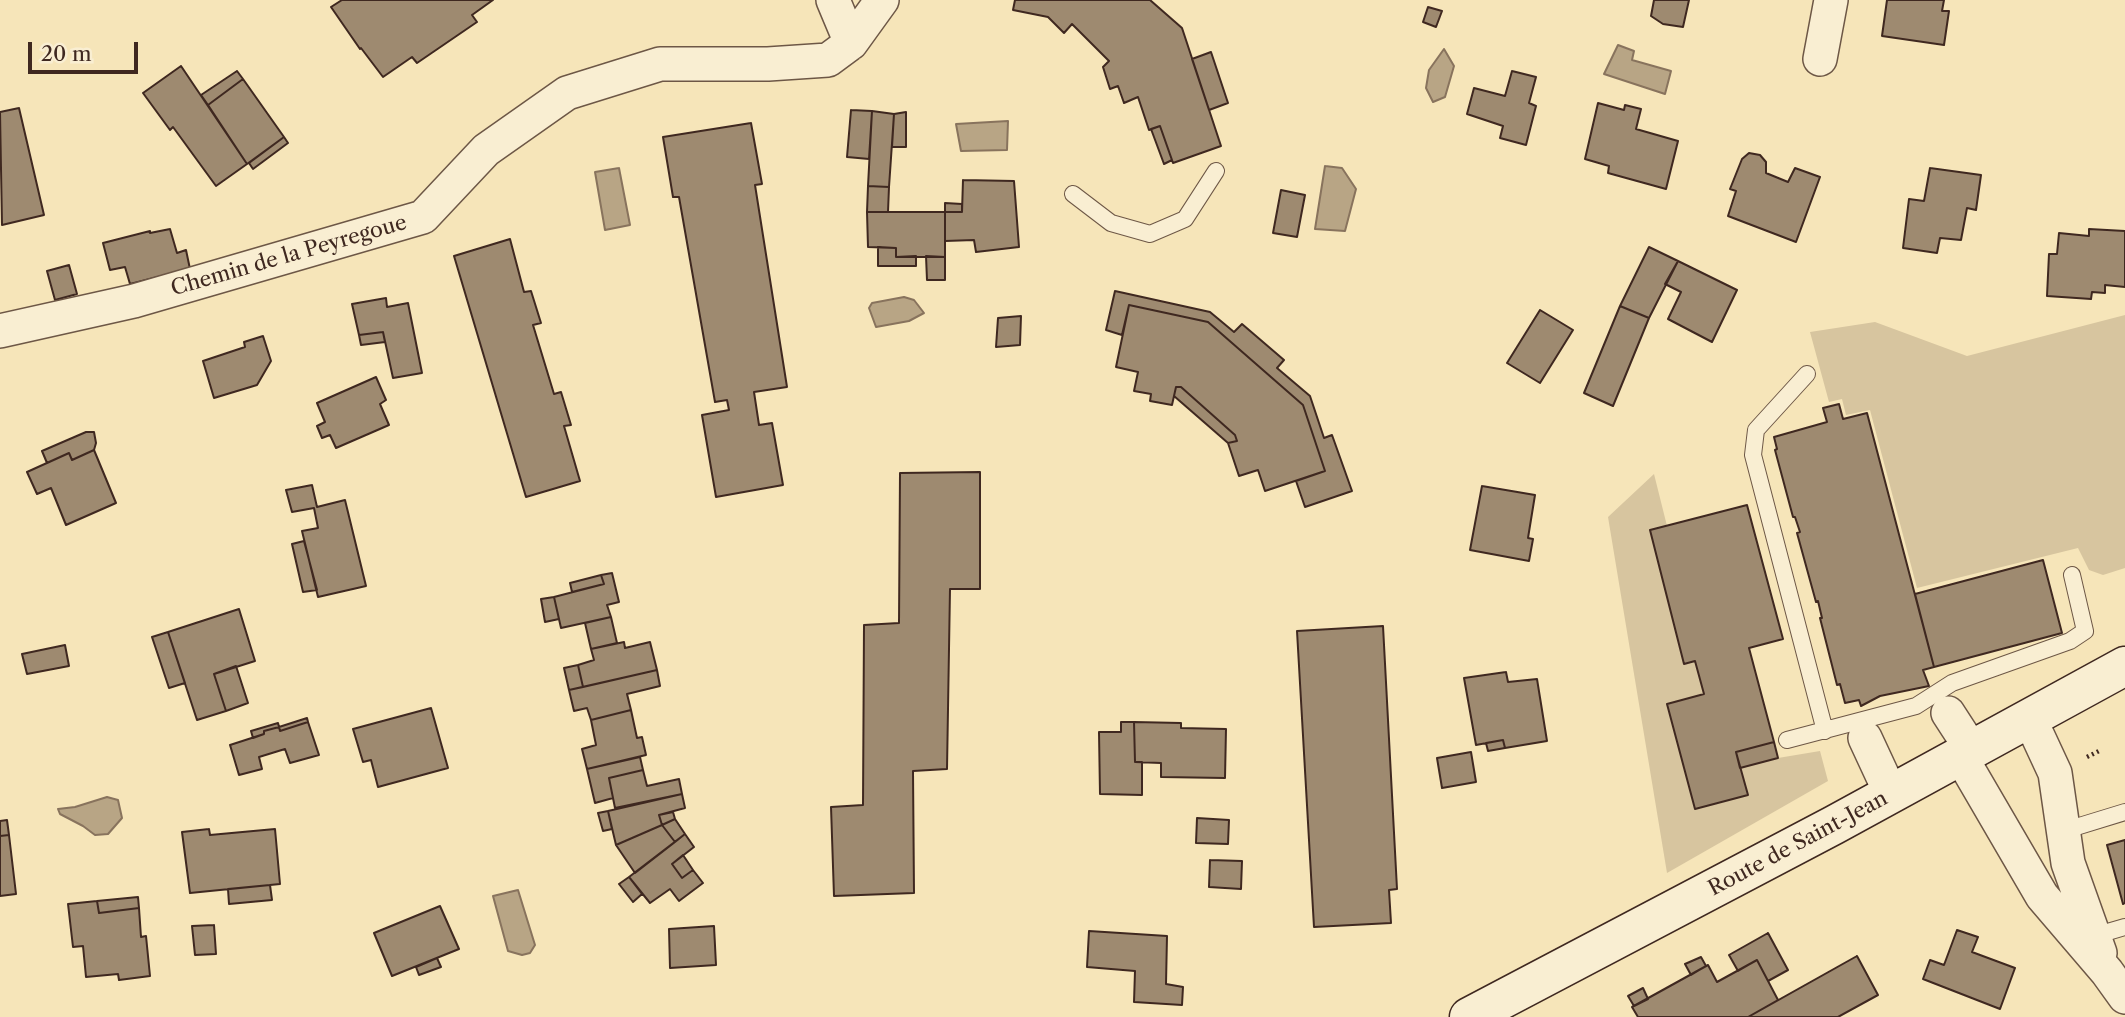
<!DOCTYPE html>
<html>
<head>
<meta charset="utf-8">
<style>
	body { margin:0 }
	#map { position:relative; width:2125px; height:1017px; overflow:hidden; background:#f6e5b9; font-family:"Libre Caslon Text",serif }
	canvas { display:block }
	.scale { position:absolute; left:28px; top:42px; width:110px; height:32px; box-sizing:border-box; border:4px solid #3f2820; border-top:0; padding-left:9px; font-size:21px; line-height:24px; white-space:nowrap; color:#3f2820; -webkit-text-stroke:5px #f9eed2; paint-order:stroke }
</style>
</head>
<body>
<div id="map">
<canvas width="2125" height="1017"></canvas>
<div class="scale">20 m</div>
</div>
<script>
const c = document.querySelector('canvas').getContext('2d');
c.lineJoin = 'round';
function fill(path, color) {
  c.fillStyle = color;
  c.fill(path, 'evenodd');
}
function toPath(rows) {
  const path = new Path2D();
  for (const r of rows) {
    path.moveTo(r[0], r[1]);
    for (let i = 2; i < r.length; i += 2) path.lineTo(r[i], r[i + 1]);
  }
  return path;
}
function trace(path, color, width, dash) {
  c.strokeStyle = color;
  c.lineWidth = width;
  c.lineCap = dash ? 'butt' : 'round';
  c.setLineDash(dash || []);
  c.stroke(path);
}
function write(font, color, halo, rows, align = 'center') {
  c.font = font + ' "Libre Caslon Text",serif';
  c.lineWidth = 5;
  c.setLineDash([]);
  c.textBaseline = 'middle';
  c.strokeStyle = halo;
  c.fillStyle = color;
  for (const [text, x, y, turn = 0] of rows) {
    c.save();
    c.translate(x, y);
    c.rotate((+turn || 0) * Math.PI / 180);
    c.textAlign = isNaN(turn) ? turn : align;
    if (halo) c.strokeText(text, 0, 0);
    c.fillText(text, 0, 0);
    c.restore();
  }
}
const green = toPath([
	[2125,315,2125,568,2103,575,2089,570,2078,548,1917,588,1870,410,1846,415,1842,399,1829,402,1810,332,1875,322,1967,356],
	[1654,474,1667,526,1684,664,1695,661,1704,694,1667,704,1695,809,1747,795,1740,768,1778,758,1820,751,1828,781,1667,873,1608,517]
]);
const water = toPath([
	[1618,45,1634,51,1632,60,1671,71,1665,94,1604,74,1618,45],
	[1444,49,1454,66,1445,97,1433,102,1426,88,1429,70,1444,49],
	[1008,121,1007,150,961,151,956,124,1008,121],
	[1325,166,1342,168,1356,189,1345,231,1315,229,1325,166],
	[619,168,630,225,605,230,595,172,619,168],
	[904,297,914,300,924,313,909,321,876,327,869,308,872,303,904,297],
	[107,797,118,800,122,818,108,834,95,835,83,826,60,814,58,809,75,807,107,797],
	[518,890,535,945,530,953,522,955,508,951,493,896,518,890]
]);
const building = toPath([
	[342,0,493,0,472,15,477,22,417,63,412,57,383,77,361,48,360,49,331,7,342,0],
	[1015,0,1150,0,1182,28,1221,146,1173,163,1160,126,1149,130,1138,97,1124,103,1118,86,1110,89,1103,67,1109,61,1072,24,1064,33,1048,17,1013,10,1015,0],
	[1654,0,1689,0,1683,27,1663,24,1651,16,1654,0],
	[1887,0,1944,0,1942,11,1949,11,1944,45,1882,36,1887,0],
	[1428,7,1442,11,1436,27,1423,22,1428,7],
	[1211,52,1228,103,1209,110,1192,59,1211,52],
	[181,66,247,164,216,186,173,127,170,130,143,93,181,66],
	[237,71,243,79,208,105,201,95,237,71],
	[1512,71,1536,77,1529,103,1536,106,1526,145,1500,138,1503,126,1467,114,1474,88,1505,96,1512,71],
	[243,79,284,137,247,164,208,105,243,79],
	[1598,103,1624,110,1625,105,1641,109,1636,129,1678,141,1666,189,1608,173,1609,166,1585,159,1598,103],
	[19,108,44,215,2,225,0,112,19,108],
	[851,110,872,111,869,159,847,157,851,110],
	[872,111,894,114,889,187,868,186,872,111],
	[906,112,906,147,892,147,894,114,906,112],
	[751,123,762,184,755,185,787,387,754,392,759,425,772,423,783,485,716,497,702,415,729,410,727,400,715,402,679,197,673,197,663,137,751,123],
	[1160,126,1172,160,1164,164,1151,129,1160,126],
	[284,137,288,143,253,169,249,163,284,137],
	[1749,153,1760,155,1766,162,1766,173,1788,182,1795,168,1820,177,1796,242,1728,216,1736,191,1730,189,1742,159,1749,153],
	[1930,168,1981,175,1976,210,1967,208,1961,240,1940,238,1937,253,1903,248,1909,199,1924,201,1930,168],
	[963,180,1014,181,1019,247,976,252,974,240,945,241,945,212,962,212,963,180],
	[868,186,889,187,888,212,867,212,868,186],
	[1281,190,1305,195,1297,237,1273,233,1281,190],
	[945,203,962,204,962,212,945,212,945,203],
	[867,212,945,212,945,257,896,257,896,248,868,247,867,212],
	[170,229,177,253,186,250,190,269,130,284,125,267,110,270,103,243,150,231,150,233,170,229],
	[2089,229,2125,231,2125,287,2105,285,2105,293,2092,292,2091,299,2047,296,2049,254,2057,254,2059,233,2089,236,2089,229],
	[510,239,524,292,531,291,541,323,533,325,554,394,561,392,571,425,564,426,580,481,526,497,454,256,510,239],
	[878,247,896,248,896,257,916,256,916,266,878,266,878,247],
	[1649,247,1678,261,1649,318,1620,306,1649,247],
	[926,256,945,257,945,280,927,280,926,256],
	[1678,261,1737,290,1712,342,1668,319,1681,292,1665,284,1678,261],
	[69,265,77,294,55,300,47,271,69,265],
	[1115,291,1210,312,1234,332,1242,324,1284,360,1277,368,1310,396,1324,438,1332,435,1352,491,1305,507,1296,481,1325,471,1303,405,1208,322,1129,305,1122,335,1106,330,1115,291],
	[386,298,387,307,408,303,422,373,393,378,383,332,359,335,352,304,386,298],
	[1129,305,1208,322,1303,405,1325,471,1265,491,1258,470,1239,476,1228,443,1237,441,1235,435,1181,387,1176,387,1172,405,1150,401,1151,394,1134,391,1138,372,1116,367,1129,305],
	[1620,306,1649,318,1613,406,1584,393,1620,306],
	[1540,310,1573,330,1540,383,1507,363,1540,310],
	[1021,316,1020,345,996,347,998,318,1021,316],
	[383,332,385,342,361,345,359,335,383,332],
	[263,336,271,361,257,385,214,398,203,361,245,347,244,342,263,336],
	[376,377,386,400,380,404,389,425,336,448,330,435,322,438,317,426,325,422,317,403,376,377],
	[1176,387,1181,387,1235,435,1237,441,1228,443,1174,396,1176,387],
	[1839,404,1843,419,1867,413,1934,667,1923,670,1929,686,1880,696,1861,706,1859,700,1845,703,1840,684,1837,685,1820,618,1822,618,1818,601,1816,602,1797,533,1800,532,1795,517,1793,517,1775,450,1777,449,1774,437,1827,422,1823,408,1839,404],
	[86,432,94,432,96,443,94,450,72,460,69,453,47,463,42,451,86,432],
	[94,450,116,503,66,525,51,488,37,494,27,472,69,453,72,460,94,450],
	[980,472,980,589,950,589,947,769,913,771,914,893,834,896,831,807,863,805,864,625,899,623,900,473,980,472],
	[312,485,317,507,345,500,366,586,318,597,302,531,318,528,314,508,292,512,286,490,312,485],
	[1482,486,1535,495,1528,538,1533,539,1529,561,1470,550,1482,486],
	[1747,505,1783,639,1749,648,1774,742,1736,752,1748,795,1695,809,1667,704,1704,694,1695,661,1684,664,1650,530,1747,505],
	[304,541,317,590,303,592,292,544,304,541],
	[2043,560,2062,633,1934,667,1915,594,2043,560],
	[612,573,619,602,607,605,611,617,561,628,554,597,604,584,601,575,612,573],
	[601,575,604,584,572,592,570,583,601,575],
	[554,597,559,619,545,622,541,599,554,597],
	[239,609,255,661,214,674,226,711,197,720,168,632,239,609],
	[611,617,617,643,591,649,585,623,611,617],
	[1383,626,1397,889,1389,890,1391,923,1314,927,1297,631,1383,626],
	[168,632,185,683,169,688,152,637,168,632],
	[624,642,625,648,650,642,657,670,583,687,578,665,594,660,591,649,624,642],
	[65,645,69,666,27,674,22,654,65,645],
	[578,665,583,687,569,690,564,668,578,665],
	[236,666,248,703,226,711,214,674,236,666],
	[657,670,660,686,627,694,631,710,591,720,587,708,574,711,569,690,657,670],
	[1506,672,1508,682,1537,679,1547,741,1505,748,1503,740,1476,745,1464,678,1506,672],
	[431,708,448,768,378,787,371,760,363,762,353,729,431,708],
	[631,710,637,738,642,737,646,755,587,769,582,749,596,745,591,720,631,710],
	[307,718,308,722,280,731,279,727,307,718],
	[308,722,319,755,290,763,285,749,259,757,262,769,239,775,230,745,264,734,264,731,279,727,280,731,308,722],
	[1121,722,1134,722,1135,762,1142,762,1142,795,1100,794,1099,732,1121,732,1121,722],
	[1134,722,1181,723,1181,728,1226,729,1225,778,1161,777,1161,763,1135,762,1134,722],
	[278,723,279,727,264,731,264,734,253,738,251,731,278,723],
	[1503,740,1505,748,1488,751,1486,743,1503,740],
	[1774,742,1778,758,1740,768,1736,752,1774,742],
	[1471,752,1476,782,1442,788,1437,758,1471,752],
	[640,757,643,770,609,778,613,798,595,803,587,769,640,757],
	[643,770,647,786,679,779,682,794,615,808,609,778,643,770],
	[682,794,685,808,659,815,662,825,616,845,608,811,682,794],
	[608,811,612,829,603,831,598,813,608,811],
	[673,812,675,819,662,825,659,815,673,812],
	[1197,818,1229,820,1228,844,1196,843,1197,818],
	[675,819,685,834,675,842,662,825,675,819],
	[7,820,9,835,0,836,0,821,7,820],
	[662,825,675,842,635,873,616,845,662,825],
	[209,829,210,835,275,829,280,884,190,893,182,832,209,829],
	[685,834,694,847,672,864,682,878,693,870,703,883,679,901,670,889,650,903,629,877,685,834],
	[9,835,16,894,0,896,0,836,9,835],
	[2125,840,2125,903,2123,904,2107,845,2125,840],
	[683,855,693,870,682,878,672,864,683,855],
	[1210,860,1242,861,1241,889,1209,887,1210,860],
	[629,877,642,894,633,902,619,884,629,877],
	[270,885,272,900,229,904,228,889,270,885],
	[138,897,139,908,99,913,97,901,138,897],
	[97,901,99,913,139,908,141,937,146,936,150,976,119,980,118,974,86,977,83,946,73,947,68,904,97,901],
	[440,906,459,949,392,976,374,933,440,906],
	[214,925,216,954,195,955,192,926,214,925],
	[714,926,716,965,670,968,669,929,714,926],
	[1957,930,1978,937,1972,952,2015,968,2000,1009,1923,979,1930,960,1944,965,1957,930],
	[1089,931,1167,936,1166,984,1183,987,1182,1005,1134,1002,1135,971,1087,967,1089,931],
	[1768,933,1788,970,1768,981,1757,960,1738,971,1729,955,1768,933],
	[1857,956,1878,995,1838,1017,1748,1017,1857,956],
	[1701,957,1706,966,1691,975,1685,964,1701,957],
	[437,958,441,967,419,975,416,967,437,958],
	[1757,960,1778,1000,1748,1017,1638,1017,1632,1007,1708,965,1717,982,1757,960],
	[1643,988,1648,999,1634,1006,1628,996,1643,988]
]);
const path = toPath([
	[2087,757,2099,751]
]);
const lane = toPath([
	[1073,194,1111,223,1150,234,1185,219,1216,171],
	[1807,374,1756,430,1753,455,1825,731],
	[1787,740,1916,706,1952,683,2070,641,2085,631,2072,575],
	[2063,831,2125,812],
	[2094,936,2125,927]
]);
const street = toPath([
	[833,0,851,43],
	[1820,59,1831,0],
	[0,331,134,301,423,217,486,150,567,93,660,64,768,64,828,60,851,43,882,0],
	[1948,713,1972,750],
	[2029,717,2055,773,2068,863,2100,953],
	[1865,738,1891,794],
	[1961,757,2042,896,2107,972,2125,997]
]);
const secondary = toPath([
	[1469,1017,1834,825,2125,666]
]);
const streetNames = [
	["Chemin de la Peyregoue",289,256,-16],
	["Route de Saint-Jean",1798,844,-28]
];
fill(green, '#d7c59f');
fill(water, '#b8a585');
trace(water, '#88735d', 2);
fill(building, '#9e8a70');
trace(building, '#3f2820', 2);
trace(lane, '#6d5746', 18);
trace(street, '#6d5746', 36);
trace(secondary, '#3f2820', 41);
trace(path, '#3f2820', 4.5, [2, 3.5]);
trace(lane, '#f9eed2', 16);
trace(street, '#f9eed2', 33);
trace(secondary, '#f9eed2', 38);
write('21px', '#3f2820', '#f9eed2', streetNames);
</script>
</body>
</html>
